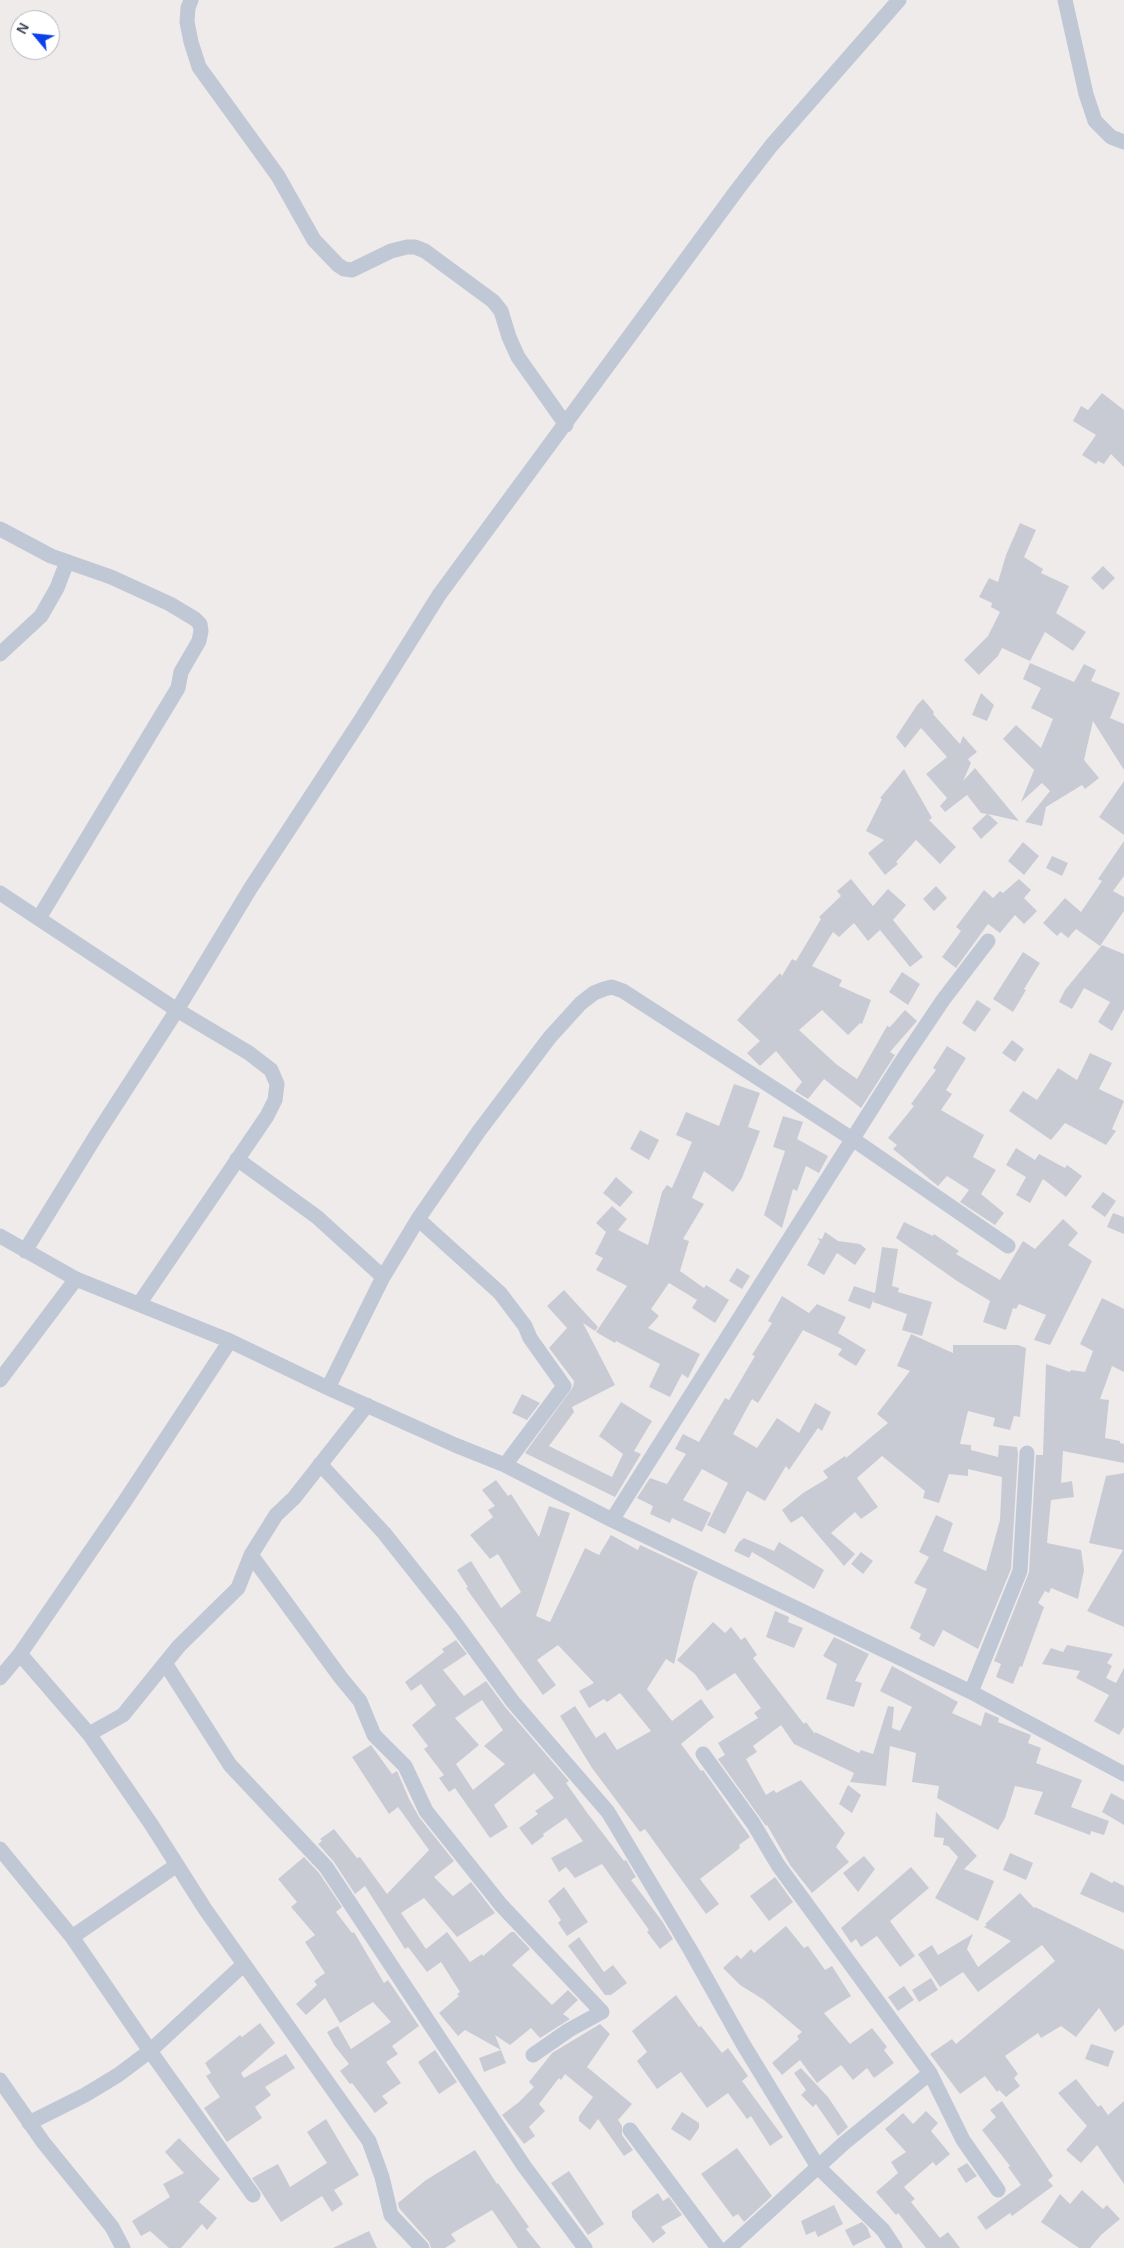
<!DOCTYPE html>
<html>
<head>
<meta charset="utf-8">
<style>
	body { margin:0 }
	#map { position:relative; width:1124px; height:2248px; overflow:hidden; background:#efebeb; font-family:Arial,sans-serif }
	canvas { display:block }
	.north { position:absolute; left:10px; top:10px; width:50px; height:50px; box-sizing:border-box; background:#fff; border:1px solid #b3b7bd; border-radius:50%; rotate:298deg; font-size:14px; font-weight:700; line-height:20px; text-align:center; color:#424a5a }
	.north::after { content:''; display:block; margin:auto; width:18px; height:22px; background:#0a41e9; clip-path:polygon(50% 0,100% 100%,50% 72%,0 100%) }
</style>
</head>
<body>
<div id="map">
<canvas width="1124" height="2248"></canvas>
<div class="north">N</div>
</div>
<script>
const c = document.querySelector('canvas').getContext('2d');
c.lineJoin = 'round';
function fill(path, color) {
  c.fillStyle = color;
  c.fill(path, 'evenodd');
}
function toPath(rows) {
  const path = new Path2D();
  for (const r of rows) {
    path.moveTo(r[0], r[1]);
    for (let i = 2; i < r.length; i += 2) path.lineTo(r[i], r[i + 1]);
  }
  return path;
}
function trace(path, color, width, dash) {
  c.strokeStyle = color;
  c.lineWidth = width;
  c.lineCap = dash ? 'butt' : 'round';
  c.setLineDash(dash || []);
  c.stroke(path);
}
const building = toPath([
	[1102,393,1124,410,1124,467,1111,454,1104,464,1098,461,1096,464,1082,455,1096,435,1073,421,1081,406,1088,410],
	[1020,523,1036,530,1024,557,1043,569,1041,573,1069,586,1056,613,1086,632,1073,651,1045,632,1030,661,1002,648,998,656,979,675,964,660,988,636,1000,612,991,607,992,603,979,597,989,578,998,582,1006,555],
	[1103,566,1115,578,1103,590,1091,578],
	[1030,663,1074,682,1084,664,1096,670,1091,681,1120,693,1110,718,1124,724,1124,770,1093,721,1084,760,1099,778,1085,789,1082,785,1046,807,1042,826,1025,822,1050,791,1042,783,1021,802,1034,770,1003,739,1016,725,1041,748,1053,719,1031,708,1041,688,1023,679],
	[981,693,994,705,987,721,972,715],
	[923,699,934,712,933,714,960,744,963,736,977,752,968,759,971,763,963,781,975,768,1019,821,988,814,998,823,981,839,972,828,987,814,981,813,967,795,945,812,940,806,947,798,926,774,947,757,921,728,905,748,896,737,917,705],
	[904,769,932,818,929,820,956,847,940,864,916,840,896,862,898,864,885,875,868,853,884,840,866,831,882,799,880,798],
	[1124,781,1124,835,1099,817],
	[1124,841,1124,876,1113,891,1124,897,1124,911,1100,946,1076,929,1068,938,1061,932,1057,936,1043,923,1065,898,1081,912,1102,881,1098,879],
	[1023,842,1039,856,1024,875,1008,861],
	[1052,856,1068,863,1062,876,1046,868],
	[851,879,873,906,888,889,906,905,893,920,923,957,910,967,880,930,868,941,854,923,839,937,833,932,812,966,842,980,839,986,871,1000,862,1024,860,1023,848,1035,822,1010,799,1030,836,1064,857,1079,887,1026,890,1027,905,1010,917,1021,890,1052,895,1055,861,1108,824,1079,808,1099,795,1091,802,1082,776,1051,760,1066,747,1053,760,1041,737,1020,780,973,782,976,792,959,796,961,821,919,819,917,841,896,837,891],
	[1019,879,1031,890,1024,898,1037,911,1024,924,1015,915,1000,933,988,924,956,968,942,957,961,931,956,927,984,890,993,898,1000,891,1003,893],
	[936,886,947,898,934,911,923,899],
	[1102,945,1124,954,1124,1009,1112,1031,1098,1022,1110,1002,1084,988,1072,1009,1059,1002,1065,990],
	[1023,952,1040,963,1024,989,1026,990,1013,1012,993,999],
	[902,972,920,984,908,1005,889,992],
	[977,1000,991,1009,975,1032,962,1023],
	[1012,1040,1024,1049,1015,1062,1002,1053],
	[947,1046,966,1058,946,1090,952,1094,941,1110,984,1135,973,1157,996,1170,981,1194,1004,1213,995,1225,960,1202,969,1190,947,1176,938,1186,893,1149,897,1145,888,1138,914,1106,911,1104,936,1070,933,1068],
	[1090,1053,1112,1063,1099,1089,1124,1101,1112,1129,1116,1131,1106,1145,1065,1123,1051,1140,1009,1111,1023,1091,1037,1100,1058,1068,1077,1080],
	[734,1084,760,1093,748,1127,760,1131,742,1178,733,1192,704,1171,692,1198,704,1204,683,1239,689,1241,680,1271,704,1288,706,1285,729,1300,715,1323,692,1308,697,1300,669,1283,651,1309,659,1316,648,1328,700,1354,688,1378,682,1374,670,1397,649,1387,660,1364,616,1341,615,1343,596,1332,627,1286,596,1270,603,1258,595,1254,606,1232,596,1223,612,1206,627,1219,618,1230,648,1245,662,1192,667,1185,672,1188,692,1142,676,1135,686,1112,719,1126],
	[783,1116,803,1122,797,1139,828,1156,819,1173,806,1166,797,1191,793,1189,782,1228,764,1215,785,1151,773,1147],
	[640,1130,659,1140,649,1160,630,1149],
	[1016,1148,1035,1160,1039,1154,1065,1168,1067,1165,1082,1176,1066,1197,1043,1179,1030,1203,1016,1195,1026,1177,1006,1165],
	[616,1177,633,1192,620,1207,603,1193],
	[1103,1192,1116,1201,1105,1217,1091,1207],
	[1113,1213,1124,1217,1124,1234,1107,1227],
	[1063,1219,1078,1233,1068,1245,1092,1261,1050,1345,1034,1340,1046,1315,1019,1304,1016,1309,1013,1308,1006,1330,983,1322,990,1301,957,1281,896,1238,904,1222,933,1236,934,1234,959,1251,956,1254,1000,1280,1023,1241,1035,1249],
	[825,1232,838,1241,860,1244,866,1249,855,1265,837,1253,824,1275,807,1265,820,1241,817,1238,822,1239],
	[882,1247,898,1249,892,1286,899,1288,898,1292,932,1302,922,1336,902,1330,907,1314,873,1302,874,1297,870,1309,848,1301,854,1286,875,1293],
	[737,1268,750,1276,742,1289,729,1281],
	[564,1290,598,1327,595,1331,583,1323,615,1385,572,1407,574,1412,549,1446,612,1477,623,1454,599,1436,621,1402,652,1421,634,1451,641,1454,615,1497,525,1453,573,1387,574,1381,549,1348,567,1328,547,1306],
	[782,1296,809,1313,817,1304,846,1317,838,1333,866,1350,856,1366,838,1355,842,1349,803,1330,758,1403,752,1399,733,1434,757,1448,777,1418,799,1433,815,1403,831,1412,822,1431,818,1428,789,1470,786,1466,765,1501,747,1491,725,1534,707,1525,728,1483,702,1469,683,1500,711,1513,702,1532,672,1518,670,1523,650,1514,653,1506,637,1498,650,1478,667,1484,686,1454,675,1449,683,1434,699,1442,725,1398,729,1400,755,1356,752,1355,772,1323,768,1321],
	[1102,1298,1124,1309,1124,1372,1112,1366,1100,1399,1109,1400,1105,1438,1120,1441,1120,1443,1124,1444,1124,1463,1063,1451,1061,1483,1072,1481,1074,1497,1051,1500,1047,1543,1081,1550,1084,1570,1078,1599,1051,1588,1049,1593,1045,1591,1038,1603,1044,1607,1022,1667,1020,1666,1013,1684,996,1677,1001,1664,994,1661,1029,1572,1036,1455,1043,1455,1046,1364,1070,1372,1071,1370,1085,1372,1093,1351,1080,1344],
	[911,1334,953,1353,953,1345,1018,1345,1026,1348,1020,1417,1014,1416,1010,1430,993,1426,995,1418,968,1411,960,1444,971,1445,971,1450,998,1457,999,1445,1017,1447,1018,1454,1011,1569,978,1649,943,1630,934,1647,919,1639,921,1634,910,1628,927,1589,914,1583,929,1557,919,1552,936,1515,953,1523,943,1551,986,1571,1000,1520,1002,1477,968,1469,968,1476,949,1474,939,1503,923,1498,925,1491,882,1456,857,1478,878,1507,861,1519,855,1512,831,1533,855,1554,844,1566,802,1516,791,1523,782,1510,803,1493,828,1478,823,1471,845,1456,846,1458,888,1423,877,1414,910,1371,897,1366],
	[522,1394,540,1403,527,1420,512,1413],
	[1124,1473,1124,1627,1087,1611,1123,1550,1089,1543,1106,1476],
	[496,1480,508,1496,511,1494,539,1537,549,1506,570,1513,536,1616,550,1622,585,1548,599,1555,611,1535,638,1550,640,1545,698,1572,694,1581,674,1664,666,1659,647,1689,672,1721,701,1699,714,1717,681,1744,701,1771,703,1770,750,1837,739,1845,740,1848,700,1879,719,1904,706,1914,645,1829,640,1832,592,1768,560,1716,575,1706,596,1738,605,1732,617,1750,651,1731,620,1693,607,1702,604,1699,589,1708,579,1691,594,1683,558,1645,537,1660,556,1685,543,1695,466,1588,468,1587,457,1570,471,1561,501,1608,521,1592,498,1554,490,1559,470,1535,493,1517,488,1510,495,1506,482,1490],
	[744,1538,774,1551,779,1542,824,1570,814,1589,752,1552,749,1558,734,1551,739,1542],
	[861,1552,873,1561,863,1574,851,1564],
	[775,1611,789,1617,788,1622,803,1628,794,1648,766,1637],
	[713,1622,725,1633,731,1627,741,1640,745,1637,757,1655,753,1658,804,1724,806,1722,815,1734,815,1732,859,1753,861,1750,873,1754,888,1706,894,1707,892,1728,900,1731,912,1707,880,1691,892,1666,958,1702,952,1713,981,1726,985,1712,999,1718,998,1722,1031,1735,1028,1743,1041,1748,1036,1763,1082,1780,1071,1807,1109,1821,1104,1835,1091,1831,1090,1835,1034,1814,1043,1792,1015,1786,1005,1818,998,1830,937,1798,939,1786,912,1782,916,1753,890,1746,886,1786,850,1782,854,1773,794,1744,781,1725,753,1746,757,1752,746,1759,766,1795,774,1790,776,1793,801,1780,845,1833,836,1847,849,1862,812,1893,790,1865,767,1825,766,1826,718,1759,725,1755,718,1743,758,1718,754,1713,761,1708,735,1673,707,1691,695,1674,677,1660],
	[834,1637,869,1654,855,1681,862,1683,854,1707,826,1699,837,1664,823,1656],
	[456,1640,467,1654,443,1670,464,1696,486,1681,506,1708,569,1781,566,1783,588,1814,624,1861,626,1860,636,1877,631,1880,662,1921,673,1939,660,1949,647,1932,649,1930,602,1864,575,1878,566,1867,559,1872,551,1858,583,1841,566,1818,543,1834,544,1836,532,1845,519,1828,538,1814,535,1811,554,1798,534,1773,494,1805,508,1827,490,1838,455,1788,449,1792,439,1778,444,1775,424,1749,428,1746,412,1725,436,1705,421,1684,411,1691,405,1682,444,1652,442,1649],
	[482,1700,503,1730,484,1746,505,1764,473,1790,456,1764,479,1745,455,1718],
	[1067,1645,1113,1654,1107,1663,1112,1666,1106,1678,1116,1683,1124,1668,1124,1727,1119,1735,1094,1721,1109,1695,1076,1678,1080,1671,1042,1664,1051,1648,1063,1652],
	[371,1745,392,1774,397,1771,409,1799,419,1817,454,1861,434,1877,453,1896,471,1882,495,1913,457,1937,424,1898,401,1913,426,1949,447,1932,470,1962,482,1954,483,1956,511,1932,514,1932,530,1949,512,1965,552,2005,568,1990,578,2000,563,2014,570,2019,540,2038,531,2028,510,2045,495,2035,501,2050,465,2030,458,2036,439,2013,459,1996,457,1994,460,1992,441,1962,427,1972,408,1947,405,1949,365,1886,355,1894,334,1862,318,1844,322,1841,320,1839,334,1829,357,1858,360,1857,387,1894,429,1850,398,1807,389,1814,352,1757],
	[848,1785,861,1795,852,1813,839,1804],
	[1111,1793,1124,1800,1124,1825,1102,1812],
	[936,1812,977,1856,964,1869,994,1881,978,1921,935,1898,958,1857,948,1846,943,1845,944,1838,934,1837],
	[1010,1853,1033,1863,1026,1880,1003,1870],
	[864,1856,875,1869,858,1892,843,1873],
	[304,1857,319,1873,342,1907,336,1912,352,1933,354,1932,384,1983,388,1980,419,2026,392,2046,398,2054,386,2062,401,2083,382,2096,388,2103,375,2113,352,2083,350,2084,340,2071,349,2064,334,2045,327,2032,338,2026,351,2049,391,2022,373,2002,340,2023,325,1998,306,2015,296,2004,317,1985,314,1981,325,1973,305,1942,315,1935,291,1907,297,1902,278,1879],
	[911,1867,929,1888,890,1921,915,1956,900,1967,877,1936,861,1947,856,1939,851,1943,841,1928],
	[1091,1872,1112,1883,1114,1881,1124,1886,1124,1913,1080,1894],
	[775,1877,793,1902,769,1921,750,1896],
	[564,1887,588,1922,567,1936,558,1923,561,1920,548,1901],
	[1020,1893,1034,1908,1035,1907,1124,1950,1124,2025,1115,2032,1099,2008,1076,2037,1061,2026,1041,2038,1038,2033,1005,2056,1018,2074,1014,2078,1020,2086,1006,2097,999,2090,997,2092,985,2076,960,2094,930,2054,952,2039,956,2044,1055,1961,1042,1945,978,1992,963,1972,940,1987,918,1954,932,1945,938,1955,973,1934,967,1949,978,1967,1011,1941,984,1927,987,1925,985,1924],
	[786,1926,804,1948,808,1946,825,1970,832,1966,851,1996,824,2013,850,2044,872,2028,887,2047,884,2050,894,2063,874,2078,867,2068,853,2080,841,2065,817,2083,800,2060,782,2075,772,2063,799,2039,797,2036,802,2032,764,2000,740,1985,723,1968,737,1955,741,1959,751,1949,754,1953],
	[579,1937,604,1972,613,1965,627,1983,611,1995,605,1995,568,1946],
	[931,1978,938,1990,919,2002,912,1990],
	[904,1986,914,2000,898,2011,888,1997],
	[676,1995,699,2027,701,2026,722,2053,728,2048,748,2076,742,2081,783,2137,770,2146,751,2116,747,2119,728,2093,707,2108,681,2072,657,2089,637,2061,647,2052,632,2031],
	[260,2023,275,2043,241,2073,244,2078,286,2054,295,2068,265,2087,271,2095,255,2107,262,2118,227,2142,204,2108,220,2097,206,2076,211,2073,205,2063,240,2035,242,2037],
	[600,2024,610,2034,587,2067,632,2104,618,2120,622,2126,622,2135,633,2150,624,2156,598,2119,590,2130,579,2121,579,2116,593,2097,565,2074,561,2080,559,2078,539,2104,545,2111,529,2127,535,2136,524,2144,502,2115,519,2102,534,2087,529,2082,552,2053],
	[1091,2044,1114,2051,1108,2067,1085,2059],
	[435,2050,457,2082,439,2094,418,2062],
	[501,2050,506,2063,484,2072,479,2058],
	[801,2068,828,2097,848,2127,838,2136,816,2104,813,2107,801,2095,806,2090,794,2073],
	[1076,2079,1098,2107,1101,2105,1108,2115,1124,2101,1124,2184,1097,2145,1081,2163,1066,2150,1087,2126,1058,2093],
	[1002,2101,1053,2176,1048,2180,1053,2186,1012,2216,1010,2213,986,2230,977,2217,1021,2185,1008,2167,1010,2166,982,2130,996,2117,990,2110],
	[926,2111,938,2123,931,2131,950,2154,936,2166,933,2162,904,2187,915,2199,911,2202,940,2238,948,2232,960,2248,926,2248,898,2213,896,2215,876,2192,898,2173,891,2162,906,2152,885,2129,903,2113,913,2124],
	[682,2112,699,2123,699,2128,690,2141,671,2129],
	[326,2119,359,2175,334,2190,343,2204,332,2212,322,2196,281,2222,252,2178,278,2164,290,2187,327,2163,307,2132],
	[179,2138,220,2179,199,2202,217,2218,207,2230,202,2224,181,2248,169,2248,150,2231,141,2236,132,2221,170,2197,163,2184,184,2173,165,2152],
	[737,2148,772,2196,744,2222,738,2214,733,2217,701,2174],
	[475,2150,497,2184,498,2183,529,2227,526,2229,541,2248,518,2248,492,2210,451,2234,456,2241,445,2248,431,2248,429,2242,399,2208,398,2203,426,2180],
	[967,2163,977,2176,966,2183,957,2169],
	[569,2171,604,2224,588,2235,551,2183],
	[1082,2190,1103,2209,1107,2205,1120,2219,1101,2235,1090,2248,1079,2248,1041,2222,1060,2194,1070,2204],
	[658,2193,663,2201,669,2197,682,2215,661,2227,666,2233,653,2243,632,2217,632,2211],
	[834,2205,843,2224,818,2237,815,2231,806,2235,801,2221],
	[862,2222,867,2227,871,2237,853,2246,845,2230],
	[369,2231,377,2248,333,2248]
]);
const minor = toPath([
	[191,0,188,8,187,22,191,42,199,67,278,176,314,240,338,265,344,269,352,270,391,251,407,247,415,247,425,251,478,290,493,301,501,311,509,337,518,357,566,425],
	[1065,0,1086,94,1095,121,1111,137,1124,142],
	[0,529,51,556,111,577,170,604,195,619,200,624,201,631,199,641,181,672,178,688,39,918],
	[0,654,41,616,57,588,67,562],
	[0,893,177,1010,249,1053,271,1070,277,1084,275,1100,267,1116,139,1304],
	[237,1159,317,1217,383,1277],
	[418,1219,500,1293,525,1326,530,1338,564,1386,505,1465],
	[0,1236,76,1279,230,1341,328,1388,455,1445,505,1465,612,1520,971,1692,1124,1774],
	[25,1251,97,1134,177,1010,250,889,362,718,439,595,737,190,771,146,899,0],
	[0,1380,76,1279],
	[328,1388,383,1277,418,1219,479,1131,550,1037,581,1003,594,993,604,989,612,987,623,991,854,1140,1008,1246],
	[320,1464,384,1533,453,1620,513,1702,608,1812,691,1951,743,2044,818,2167,883,2230,895,2248],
	[612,1520,898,1067,943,1000,988,941],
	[251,1555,341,1678,360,1701,374,1735,405,1766,426,1811,501,1905,602,2012,569,2030,533,2055],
	[20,1654,89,1734,151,1824,205,1909,369,2141,382,2177,391,2215,422,2248],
	[165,1663,230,1765,326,1867,524,2166,585,2248],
	[0,1678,20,1654,125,1501,230,1341],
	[971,1692,1020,1571,1027,1453],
	[89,1734,123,1715,179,1646,238,1588,251,1555,276,1515,294,1498,367,1405],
	[703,1754,753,1823,778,1865,930,2073,963,2140,998,2190],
	[0,1849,72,1937,150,2051,253,2195],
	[72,1937,177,1865],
	[0,2080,43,2142,112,2227,123,2248],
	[29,2123,85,2095,118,2075,150,2051,243,1965],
	[630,2130,718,2248],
	[729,2248,843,2144,930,2073]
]);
fill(building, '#c9cbd4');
trace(minor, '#c0c7d5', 15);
</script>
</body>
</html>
